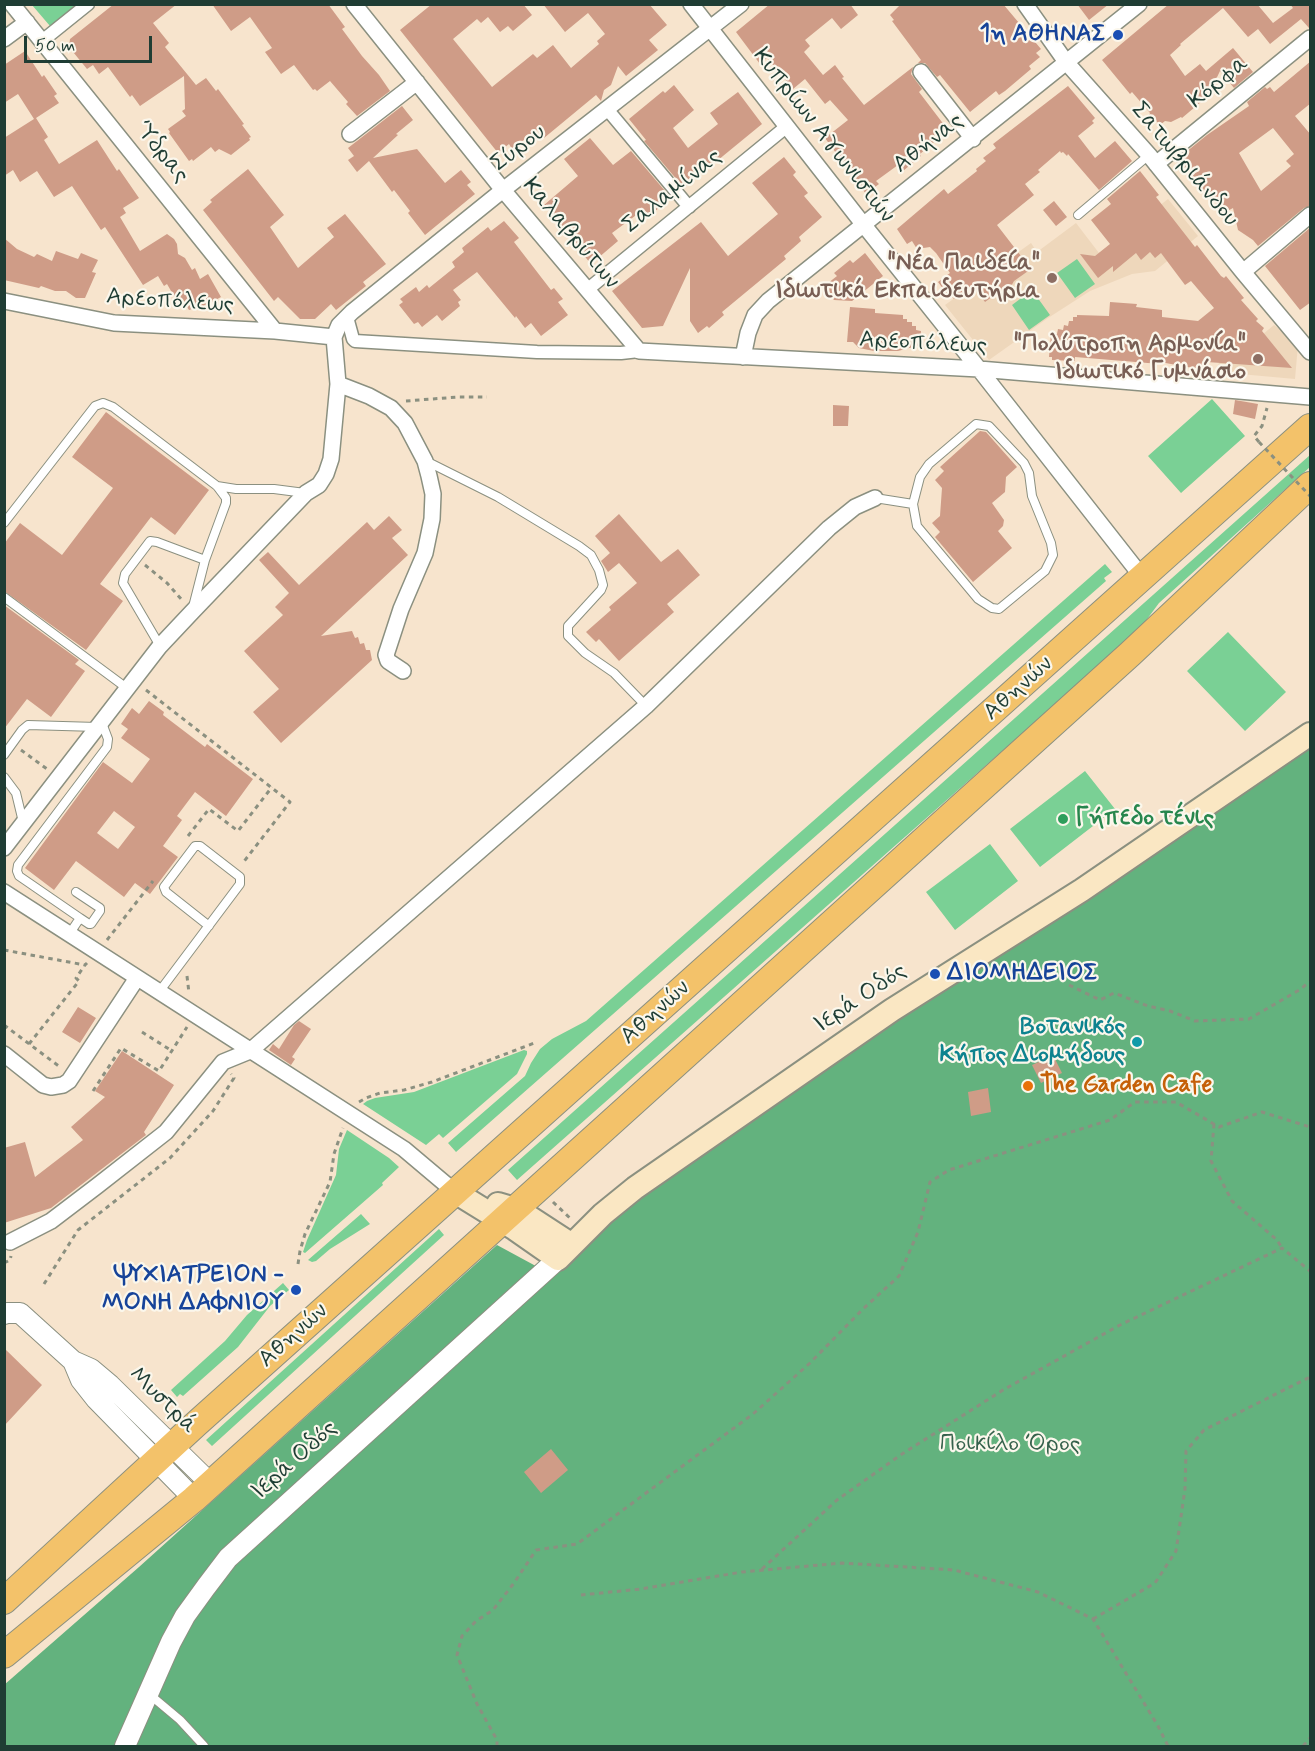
<!DOCTYPE html>
<html>
<head>
<meta charset="utf-8">
<style>
	body { margin:0 }
	#map { position:relative; width:1315px; height:1751px; overflow:hidden; background:#f7e4cd; font-family:Mynerve,sans-serif }
	canvas { display:block }
	.frame { position:absolute; inset:0; border:6px solid #1f3d34; pointer-events:none }
	.scale { position:absolute; left:24px; top:36px; width:128px; height:27px; box-sizing:border-box; border:3px solid #1f3d34; border-top:0; padding-left:8px; font-size:18px; line-height:21px; white-space:nowrap; color:#1f3d34; -webkit-text-stroke:4px #fbf7ec; paint-order:stroke }
</style>
</head>
<body>
<div id="map">
<canvas width="1315" height="1751"></canvas>
<div class="frame"></div>
<div class="scale">50 m</div>
</div>
<script>
const c = document.querySelector('canvas').getContext('2d');
c.lineJoin = 'round';
function fill(path, color) {
  c.fillStyle = color;
  c.fill(path, 'evenodd');
}
function toPath(rows) {
  const path = new Path2D();
  for (const r of rows) {
    path.moveTo(r[0], r[1]);
    for (let i = 2; i < r.length; i += 2) path.lineTo(r[i], r[i + 1]);
  }
  return path;
}
function trace(path, color, width, dash) {
  c.strokeStyle = color;
  c.lineWidth = width;
  c.lineCap = dash ? 'butt' : 'round';
  c.setLineDash(dash || []);
  c.stroke(path);
}
function write(font, color, halo, rows, align = 'center') {
  c.font = font + ' Mynerve,sans-serif';
  c.lineWidth = 4.5;
  c.setLineDash([]);
  c.textBaseline = 'middle';
  c.strokeStyle = halo;
  c.fillStyle = color;
  for (const [text, x, y, turn = 0] of rows) {
    c.save();
    c.translate(x, y);
    c.rotate((+turn || 0) * Math.PI / 180);
    c.textAlign = isNaN(turn) ? turn : align;
    if (halo) c.strokeText(text, 0, 0);
    c.fillText(text, 0, 0);
    c.restore();
  }
}
const built = toPath([
	[1168,199,1198,236,1155,271,1132,274,1090,291,1048,318,989,360,945,305,1031,243,1037,252,1076,223,1099,253],
	[1222,323,1251,344,1274,325,1298,345,1295,379,1218,372]
]);
const green = toPath([
	[32,5,80,5,50,26],
	[1077,259,1095,284,1075,298,1057,273],
	[1032,290,1050,315,1029,330,1012,305],
	[1212,399,1245,436,1181,493,1148,456],
	[1310,455,1310,467,1159,603,1139,630,517,1180,508,1170],
	[1105,564,1112,572,1104,578,1106,581,456,1152,448,1143,525,1076,531,1063,540,1049,552,1039,586,1021],
	[1228,632,1286,692,1245,731,1187,671],
	[1085,771,1115,809,1040,867,1010,829],
	[990,844,1018,881,955,930,926,892],
	[524,1050,527,1051,527,1054,517,1074,443,1138,439,1134,426,1145,363,1104,367,1101,375,1098,414,1092],
	[347,1130,389,1158,399,1167,382,1183,383,1185,305,1253,303,1252,307,1240,336,1175,339,1149],
	[361,1214,370,1224,330,1249,316,1261,312,1262,308,1260],
	[439,1229,444,1235,212,1446,206,1440],
	[283,1283,289,1290,270,1306,238,1347,183,1396,180,1394,177,1397,171,1390,225,1341,247,1315]
]);
const forest = toPath([
	[1310,734,1310,1746,5,1746,4,1685,139,1567,497,1245,545,1271,572,1245]
]);
const building = toPath([
	[114,4,177,4,153,23,169,43,165,47,196,85,206,78,216,91,218,89,244,124,242,125,251,137,249,138,250,140,231,155,219,149,215,152,211,147,193,161,192,159,189,161,169,133,170,132,168,129,186,116,182,111,185,109,184,76,140,106,132,95,130,97,108,67,99,74,93,65,87,69,69,47,70,39],
	[212,4,328,4,345,27,342,29,362,56,379,75,390,91,357,116,346,104,348,102,330,81,317,91,315,89,313,90,294,65,281,74,265,52,272,48,250,17,231,31],
	[432,4,523,4,532,15,513,31,508,26,500,32,488,17,481,23,477,19,453,39,492,87,533,54,537,58,553,45,571,68,599,44,597,41,605,34,588,13,565,32,543,4,649,4,667,25,649,40,658,50,626,76,618,66,611,85,604,90,601,101,596,95,544,138,537,130,512,149,509,144,498,153,400,30],
	[770,4,850,4,858,15,841,29,832,18,805,40,810,46,804,52,823,75,835,65,844,77,842,78,864,105,913,67,911,74,922,89,919,92,948,130,920,154,921,156,903,171,898,165,876,181,879,184,866,194,825,138,848,120,830,100,825,104,805,79,793,89,767,58,760,64,736,32],
	[901,4,1003,4,1041,49,1036,53,1040,57,1029,66,1031,69,1005,91,999,95,996,91,970,112,940,75,937,77,925,63,918,63,921,60,892,21,894,20,890,15],
	[1077,4,1109,4,1089,20],
	[1169,4,1257,4,1273,23,1293,8,1290,4,1311,4,1311,29,1309,28,1301,19,1270,44,1258,29,1248,37,1223,8,1180,44,1181,45,1170,55,1185,76,1200,64,1206,71,1233,48,1253,72,1234,88,1220,71,1208,96,1182,118,1181,117,1171,122,1165,121,1160,125,1155,120,1148,118,1150,113,1132,92,1130,94,1102,60],
	[25,51,42,77,44,75,57,94,54,96,59,103,36,118,48,137,44,140,59,164,97,140,117,171,119,169,139,198,123,208,126,213,120,217,140,251,167,234,174,239,177,244,178,254,185,258,192,270,195,268,200,279,208,274,221,297,199,309,199,307,189,310,183,300,178,303,167,284,164,286,158,276,143,285,105,227,101,230,72,186,54,197,37,171,20,182,13,170,4,176,4,138,34,119,18,94,4,103,4,65],
	[1311,61,1311,103,1295,116,1311,135,1311,206,1304,208,1258,246,1253,240,1238,230,1233,208,1222,214,1212,196,1208,198,1197,180,1194,183,1175,161,1207,135,1249,106,1247,102,1265,87,1267,89,1270,87,1274,92],
	[1273,128,1294,154,1286,161,1291,166,1261,191,1239,153],
	[674,85,694,110,673,128,688,148,718,124,710,113,738,92,762,124,684,188,644,141,646,140,629,119,663,91,665,93],
	[1068,86,1095,118,1092,121,1094,123,1078,136,1095,158,1115,141,1132,161,1099,190,1068,154,1067,156,1063,152,1061,153,1060,151,1038,170,1040,172,1025,184,1034,195,997,225,1031,269,1014,281,1010,288,1003,289,985,302,973,285,954,299,952,297,950,298,938,282,950,273,936,253,930,247,917,249,912,241,907,244,897,229,944,189,948,194,977,171,976,169,986,161,983,158,996,148,993,144],
	[402,106,413,120,396,134,398,135,373,158,417,149,445,183,461,170,471,182,467,185,475,194,425,235,408,213,410,211,394,190,392,192,369,161,357,172,348,160,354,156,348,148],
	[590,138,613,165,631,151,671,198,648,217,643,210,612,233,618,241,591,264,558,224,559,223,544,205,578,176,564,159],
	[784,157,796,172,793,175,808,193,804,196,822,217,799,237,801,241,784,256,786,259,722,312,724,315,709,328,707,326,698,333,690,321,690,268,663,326,642,328,612,291,701,222,728,256,778,214,752,183],
	[248,169,284,215,270,227,298,268,334,237,327,228,345,214,386,264,363,282,366,286,336,310,331,304,315,319,300,319,278,297,274,301,203,210,212,202,210,200],
	[1140,171,1159,195,1156,197,1195,247,1197,245,1221,276,1224,278,1226,276,1244,298,1241,300,1258,319,1256,321,1264,328,1262,331,1292,368,1207,362,1206,368,1193,368,1160,362,1160,364,1075,357,1075,361,1052,360,1052,357,1049,357,1051,334,1057,334,1058,329,1063,330,1064,325,1068,326,1069,321,1073,321,1073,317,1077,317,1077,315,1109,316,1110,302,1137,304,1136,307,1162,310,1162,317,1198,321,1214,308,1191,281,1185,285,1161,253,1155,258,1150,252,1141,260,1136,253,1113,272,1113,266,1098,278,1080,254,1095,256,1110,244,1091,220,1111,204,1107,199],
	[1054,201,1067,217,1056,226,1043,210],
	[504,221,519,238,514,242,551,290,554,288,563,299,558,302,568,315,541,336,531,323,525,328,516,316,515,318,477,272,453,290,461,300,458,302,460,306,442,321,437,315,422,327,418,322,414,324,399,305,403,302,400,299,416,287,419,292,427,285,429,288,455,267,452,262,464,252,462,248,488,227,491,231],
	[1311,227,1311,302,1300,310,1265,266],
	[4,238,17,249,34,257,37,254,52,261,56,251,78,259,81,253,98,260,92,272,96,273,85,298,76,298,66,291,55,291,41,286,39,288,4,280],
	[865,253,883,276,852,301,834,300,823,287,837,276,834,273,850,260,853,263],
	[850,307,875,309,875,313,903,315,903,319,907,319,907,322,912,322,912,326,916,326,916,330,921,331,920,346,915,345,914,348,909,348,898,351,874,351,859,348,853,342,847,342],
	[1235,400,1258,404,1255,419,1233,414],
	[833,405,849,406,848,426,833,426],
	[106,412,209,490,175,535,151,517,100,584,123,601,86,650,4,591,4,544,20,523,62,555,113,488,72,457],
	[980,431,986,432,1017,467,1006,477,1005,492,992,503,1004,520,1003,526,998,531,1012,548,973,582,935,537,940,532,932,523,940,516,942,488,935,480,944,471,940,467],
	[619,514,661,562,678,549,700,575,667,604,674,612,619,661,599,639,596,642,586,632,611,610,609,607,637,583,619,563,608,572,601,561,610,553,595,536],
	[389,516,402,530,392,538,408,555,321,636,352,631,355,638,358,637,360,644,364,643,366,650,370,650,372,660,281,743,253,712,279,689,244,651,283,615,275,607,289,593,259,560,268,552,299,585,367,522,374,530],
	[4,605,79,660,75,664,85,671,51,717,27,699,4,729],
	[149,701,164,712,163,715,205,747,207,744,253,779,226,816,195,792,177,816,182,820,163,846,178,857,150,894,135,883,124,897,76,861,54,890,25,868,103,762,132,783,150,759,121,738,128,729,121,724,132,708,139,714],
	[114,811,135,827,118,849,97,833],
	[78,1007,96,1018,80,1043,62,1032],
	[299,1021,311,1029,292,1057,295,1059,291,1065,269,1050,273,1044,279,1049,294,1025],
	[122,1051,174,1085,144,1132,146,1135,51,1208,4,1223,4,1148,25,1142,35,1177,83,1140,71,1127,105,1097,95,1091],
	[1053,1055,1062,1073,1041,1083,1032,1065],
	[988,1088,991,1112,971,1116,968,1092],
	[4,1348,42,1385,4,1426],
	[551,1449,568,1470,541,1493,524,1472]
]);
const path = toPath([
	[406,401,458,397,487,397],
	[1259,442,1254,436,1262,426,1267,408],
	[145,565,167,583,182,600],
	[146,690,290,802,242,864],
	[21,750,47,769],
	[188,836,209,809,238,831,272,787],
	[107,940,153,881],
	[4,950,85,965,87,963],
	[187,976,189,993],
	[1069,985,1100,1000,1114,993,1148,1006,1170,1011,1195,1021,1249,1019,1301,989,1310,981],
	[4,1025,60,1067],
	[142,1032,172,1051],
	[29,1044,79,981,76,978,85,965],
	[93,1091,121,1048,159,1071,187,1027],
	[359,1102,366,1098,380,1093,404,1090,432,1082,537,1042],
	[1214,1124,1211,1161,1232,1201,1277,1240,1282,1248],
	[553,1202,572,1220],
	[4,1263,10,1260,11,1256],
	[298,1264,300,1251,305,1234,330,1182,334,1154,343,1128],
	[44,1284,78,1230,170,1158,213,1111,234,1078,231,1074],
	[762,1569,837,1500,902,1454,1003,1390,1120,1325,1282,1248,1310,1271],
	[581,1595,641,1589,742,1572,842,1563,954,1570,1038,1592,1093,1619,1158,1726,1168,1746],
	[1093,1619,1155,1583,1176,1551,1185,1489,1186,1451,1204,1430,1310,1377],
	[497,1746,497,1740,477,1704,457,1655,462,1636,476,1621,493,1610,514,1583,536,1550,577,1544,753,1414,810,1363,863,1309,899,1276,918,1232,930,1182,949,1170,1110,1120,1135,1102,1176,1102,1219,1127,1262,1112,1310,1127],
	[1303,1746,1310,1738]
]);
const service = toPath([
	[1078,215,1149,155],
	[426,461,498,497,579,546,591,555,599,570,603,585,601,590,568,626,568,636,585,653,614,673,646,706],
	[217,486,236,489,274,489,305,493],
	[875,498,913,504,917,526,978,599,992,608,999,609,1045,571,1053,555,1051,543,1032,496,1029,473,1024,463,989,426,976,424,929,464,920,477,913,504],
	[4,523,95,406,103,403,113,407,217,486,226,498,226,503,205,560,193,607],
	[4,597,128,689],
	[160,646,123,583,125,574,150,541,157,542,205,560],
	[4,755,22,730,28,725,97,727],
	[4,777,16,793,23,822],
	[80,918,19,876,17,871,18,865,107,747,108,739,102,723],
	[70,933,80,918,89,924,91,924,100,911,100,908,76,892],
	[159,992,240,884,240,877,200,846,195,846,164,887,166,892,209,926],
	[149,1694,180,1720,204,1746]
]);
const pedestrian = toPath([
	[42,41,88,4],
	[607,109,689,207],
	[587,290,786,127],
	[347,317,353,339,355,341,537,352,621,353,639,351]
]);
const minor = toPath([
	[12,4,275,331],
	[354,4,503,190,639,351,979,369,1310,397],
	[691,4,863,224,979,369,1143,578],
	[1025,4,1066,62,1149,155,1243,272,1310,352],
	[4,39,27,22],
	[921,72,973,139],
	[350,134,417,82],
	[1156,164,1310,38],
	[1243,272,1310,215],
	[4,301,114,323,275,331,334,337],
	[743,357,748,333,755,315,768,301,1139,4],
	[338,384,369,396,391,408,405,423,425,461,429,476,433,494,432,519,425,553,401,609,386,655,388,661,403,671],
	[4,848,160,646,192,612,306,493,319,485,326,474,331,459,338,384,334,337,339,325,352,312,503,190,741,4],
	[4,892,404,1149,455,1192],
	[4,1054,43,1085,51,1087,63,1085,69,1081,137,978],
	[10,1242,51,1221,97,1186,166,1132,223,1062,250,1051,646,706,829,528,855,507,875,498]
]);
const tertiary = toPath([
	[4,1314,7,1313,20,1313,73,1361,91,1369,110,1385,211,1484],
	[73,1361,81,1380,96,1399,194,1499],
	[125,1746,171,1642,185,1616,206,1587,228,1558,558,1259]
]);
const secondary = toPath([
	[455,1192,515,1229,558,1259,603,1214,635,1188,892,1010,1082,890,1310,734],
	[498,1204,515,1209,529,1217,572,1245]
]);
const trunk = toPath([
	[4,1601,196,1424,1310,427],
	[4,1655,194,1499,1130,654,1310,485]
]);
const pathBridge = toPath([
	[1259,442,1310,496]
]);
const markers = [
	[1118,35,6,"#1a4fb4"],
	[1052,278,6,"#8d6e63"],
	[1258,359,6,"#8d6e63"],
	[1063,819,6,"#2e9e5b"],
	[935,974,6,"#1a4fb4"],
	[1137,1042,6,"#0f9aa8"],
	[1028,1086,6,"#e8710a"],
	[296,1290,6,"#1a4fb4"]
];
const transitNames = [
	["1η ΑΘΗΝΑΣ",1106,35],
	["ΔΙΟΜΗΔΕΙΟΣ",947,974,"left"],
	["ΨΥΧΙΑΤΡΕΙΟΝ -",284,1276],
	["ΜΟΝΗ ΔΑΦΝΙΟΥ",284,1304]
];
const streetNames = [
	["Κόρφα",1219,83,-39],
	["Κυπρίων Αγωνιστών",823,136,52],
	["Αθήνας",929,144,-38],
	["Σύρου",519,149,-38],
	["Ύδρας",161,153,51],
	["Σατωβριάνδου",1184,165,50],
	["Σαλαμίνας",673,192,-39],
	["Καλαβρύτων",570,234,50],
	["Αρεοπόλεως",170,302,4],
	["Αρεοπόλεως",923,344,3],
	["Αθηνών",1019,689,-42],
	["Ιερά Οδός",861,999,-34],
	["Αθηνών",656,1013,-42],
	["Αθηνών",294,1336,-42],
	["Μυστρά",162,1401,44],
	["Ιερά Οδός",295,1461,-42]
];
const educationNames = [
	["\"Νέα Παιδεία\"",1040,264],
	["Ιδιωτικά Εκπαιδευτήρια",1040,292],
	["\"Πολύτροπη Αρμονία\"",1246,345],
	["Ιδιωτικό Γυμνάσιο",1246,373]
];
const leisureNames = [
	["Γήπεδο τένις",1075,819]
];
const cultureNames = [
	["Βοτανικός",1125,1028],
	["Κήπος Διομήδους",1125,1056]
];
const foodNames = [
	["The Garden Cafe",1040,1086]
];
const parkNames = [
	["Ποικίλο Όρος",1010,1445]
];
fill(built, '#eed7bb');
fill(green, '#7ad095');
fill(forest, '#63b27e');
fill(building, '#cf9c87');
trace(service, '#8b9080', 10);
trace(pedestrian, '#8b9080', 15);
trace(minor, '#8b9080', 18);
trace(tertiary, '#8b9080', 22);
trace(secondary, '#8b9080', 26);
trace(trunk, '#8b9080', 28);
trace(path, '#8b9080', 3, [4.5, 4.5]);
trace(service, '#fff', 8);
trace(pedestrian, '#fff', 12);
trace(minor, '#fff', 15);
trace(tertiary, '#fff', 20);
trace(secondary, '#fae7c3', 22);
trace(trunk, '#f3c26a', 26);
trace(pathBridge, '#8b9080', 3, [4.5, 4.5]);
for (const [x, y, r, color] of markers) {
  const dot = new Path2D();
  dot.arc(x, y, r, 0, 2 * Math.PI);
  c.fillStyle = color;
  c.fill(dot);
  trace(dot, '#fbf7ec', 2);
}
write('bold 24px', '#164399', '#fbf7ec', transitNames, 'right');
write('24px', '#1f3d34', '#fbf7ec', streetNames);
write('bold 24px', '#785e54', '#fbf7ec', educationNames, 'right');
write('bold 24px', '#27864d', '#fbf7ec', leisureNames, 'left');
write('bold 24px', '#0d838f', '#fbf7ec', cultureNames, 'right');
write('bold 24px', '#c56008', '#fbf7ec', foodNames, 'left');
write('24px', '#36624c', '#fbf7ec', parkNames);
</script>
</body>
</html>
